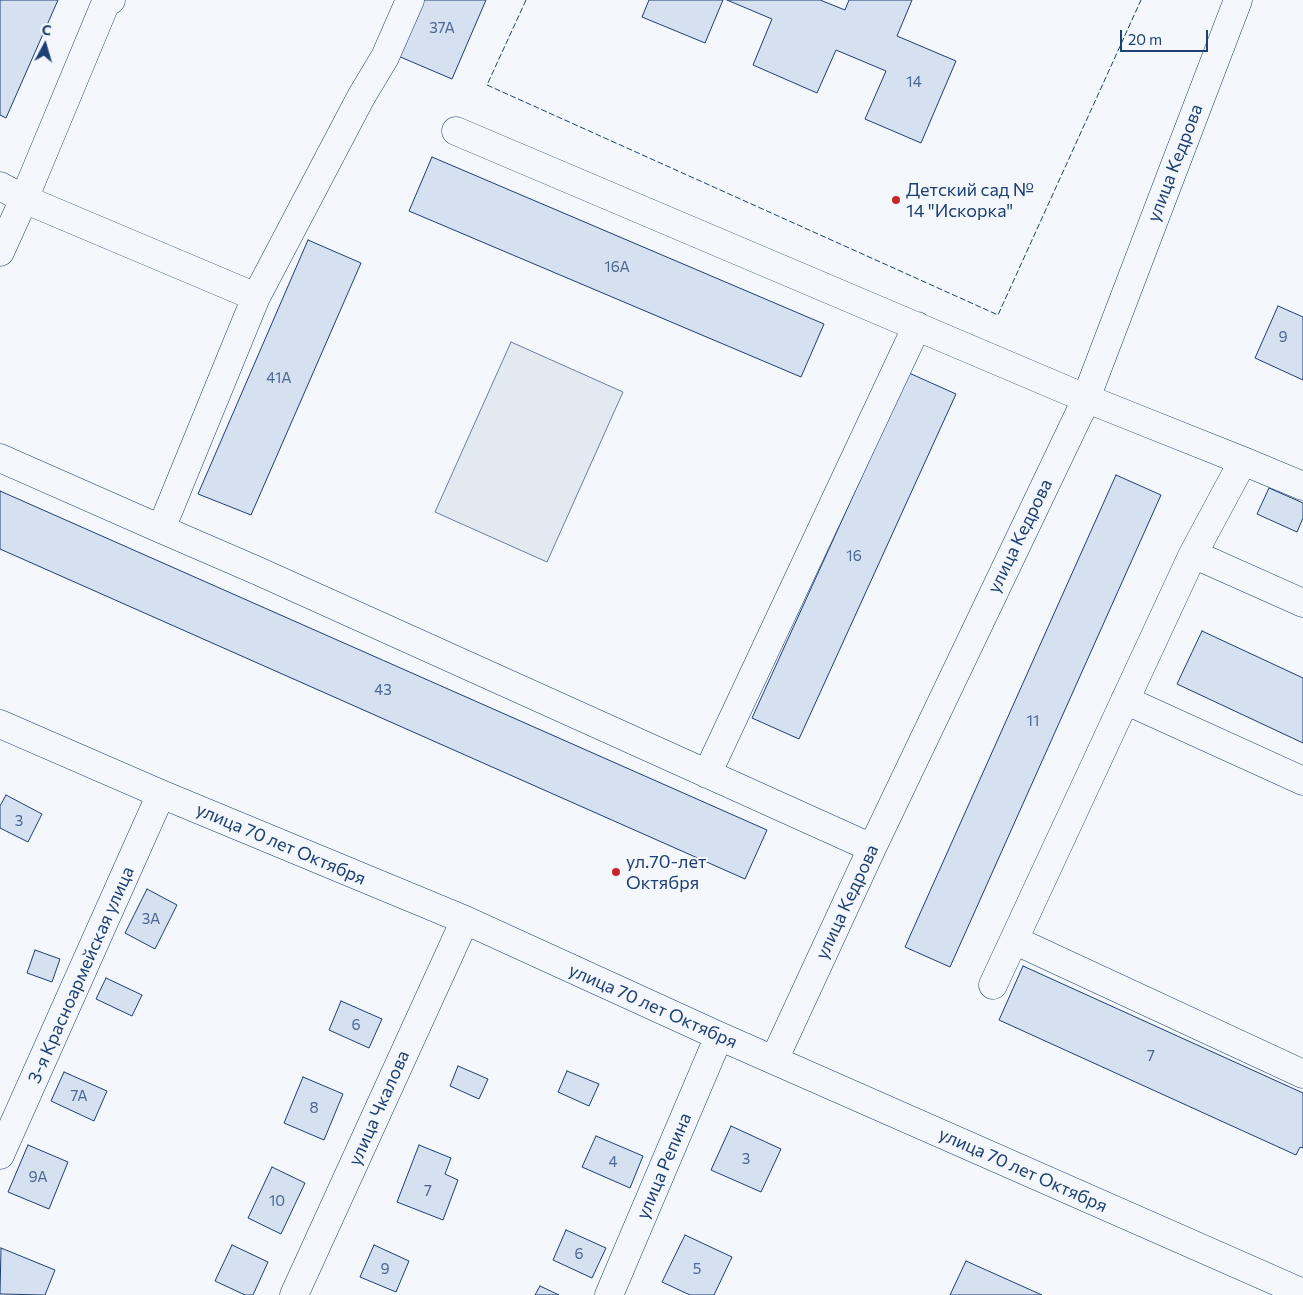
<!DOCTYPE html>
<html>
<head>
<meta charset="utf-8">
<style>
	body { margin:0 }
	#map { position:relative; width:1303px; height:1295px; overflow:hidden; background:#f4f7fb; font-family:Commissioner,sans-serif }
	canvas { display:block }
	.north { position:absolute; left:20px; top:20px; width:50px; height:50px; -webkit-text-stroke:4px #f4f7fb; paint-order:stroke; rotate:6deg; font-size:14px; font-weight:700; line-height:20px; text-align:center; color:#1d3f73 }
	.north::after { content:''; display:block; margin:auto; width:18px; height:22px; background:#1d3f73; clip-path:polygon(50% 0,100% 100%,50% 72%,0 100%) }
	.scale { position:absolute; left:1120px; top:30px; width:88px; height:22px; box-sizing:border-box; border:2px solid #1d3f73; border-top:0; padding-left:6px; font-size:15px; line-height:18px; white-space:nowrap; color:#1d3f73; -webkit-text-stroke:4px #f4f7fb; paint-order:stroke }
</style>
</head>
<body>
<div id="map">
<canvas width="1303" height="1295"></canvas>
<div class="north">С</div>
<div class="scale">20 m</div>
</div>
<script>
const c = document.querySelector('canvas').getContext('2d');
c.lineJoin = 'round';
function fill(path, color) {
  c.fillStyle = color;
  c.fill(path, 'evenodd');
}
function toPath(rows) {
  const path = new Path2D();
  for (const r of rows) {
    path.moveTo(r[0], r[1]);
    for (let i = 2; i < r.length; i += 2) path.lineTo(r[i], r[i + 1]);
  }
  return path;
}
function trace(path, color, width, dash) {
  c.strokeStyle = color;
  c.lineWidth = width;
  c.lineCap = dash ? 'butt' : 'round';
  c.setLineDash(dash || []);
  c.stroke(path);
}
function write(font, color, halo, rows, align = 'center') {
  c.font = font + ' Commissioner,sans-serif';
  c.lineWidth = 4;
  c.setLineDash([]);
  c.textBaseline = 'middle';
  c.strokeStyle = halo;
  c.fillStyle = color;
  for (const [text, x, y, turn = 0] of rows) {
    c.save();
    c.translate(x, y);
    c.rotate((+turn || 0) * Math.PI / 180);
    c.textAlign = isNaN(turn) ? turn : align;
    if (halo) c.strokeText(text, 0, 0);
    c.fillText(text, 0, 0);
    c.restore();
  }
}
const green = toPath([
	[511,342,623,392,547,562,435,512,511,342]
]);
const building = toPath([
	[0,0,58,0,6,118,0,115,0,0],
	[422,0,486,0,452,79,398,56,422,0],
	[649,0,723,0,705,43,642,17,649,0],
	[727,0,820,0,845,10,849,0,912,0,897,36,956,61,921,143,865,119,886,71,836,50,817,93,753,65,772,19,727,0],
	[432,157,824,324,801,377,409,211,432,157],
	[308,240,361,263,251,515,198,494,308,240],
	[1278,306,1303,317,1303,380,1255,358,1278,306],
	[909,373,956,394,799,739,752,718,909,373],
	[1116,475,1161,495,950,967,905,947,1116,475],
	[1269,488,1303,503,1303,518,1297,532,1257,514,1269,488],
	[0,491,767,830,745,879,0,549,0,491],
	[1202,631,1303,678,1303,743,1177,684,1202,631],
	[6,795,42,814,28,842,0,828,0,806,6,795],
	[147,889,177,905,155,949,125,933,147,889],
	[35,950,60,959,52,982,27,973,35,950],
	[1023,966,1303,1093,1303,1148,1300,1147,1296,1155,999,1020,1023,966],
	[106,978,142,995,132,1016,96,999,106,978],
	[341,1001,382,1019,369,1048,329,1030,341,1001],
	[458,1066,488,1079,479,1099,450,1086,458,1066],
	[567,1071,599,1084,589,1106,558,1092,567,1071],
	[64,1072,107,1091,94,1121,51,1101,64,1072],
	[303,1077,343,1094,324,1140,284,1123,303,1077],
	[731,1126,781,1149,761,1192,711,1170,731,1126],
	[596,1136,643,1156,630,1188,582,1167,596,1136],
	[28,1145,68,1162,49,1209,8,1192,28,1145],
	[419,1145,451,1158,445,1174,458,1180,443,1220,397,1202,419,1145],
	[272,1167,305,1183,281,1234,248,1218,272,1167],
	[566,1230,606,1248,592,1278,553,1260,566,1230],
	[685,1235,732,1257,714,1295,690,1295,662,1282,685,1235],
	[232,1245,268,1262,253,1295,245,1295,215,1281,232,1245],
	[374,1245,409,1261,396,1292,360,1277,374,1245],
	[1,1248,55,1270,45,1295,0,1294,1,1248],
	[966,1261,1042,1295,950,1295,966,1261],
	[540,1286,559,1295,535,1295,540,1286]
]);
const minor = toPath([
	[456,131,1085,398,1243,461,1193,554,1303,603],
	[0,186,24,199,106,2,111,0],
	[0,252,24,199,256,297],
	[0,458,161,529,256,297,361,97,385,57,410,0],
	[1243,461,1303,486],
	[161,529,258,571,872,848],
	[1125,700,1303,781],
	[0,724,161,794,465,920,719,1036,1303,1293],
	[707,774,917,326],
	[1014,940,1303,1074],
	[993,985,1193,554],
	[774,1060,872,848,1083,406,1238,0],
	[0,1155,161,794],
	[294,1295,465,920],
	[609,1295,719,1036]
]);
const fence = toPath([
	[526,0,487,85,998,315,1141,0]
]);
const markers = [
	[896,200,5,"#c62828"],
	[616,872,5,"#c62828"]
];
const numberNames = [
	["37А",442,28],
	["14",914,82],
	["16А",617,267],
	["9",1283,337],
	["41А",279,378],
	["16",854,556],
	["43",383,690],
	["11",1033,721],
	["3",19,821],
	["3А",151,919],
	["6",356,1025],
	["7",1151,1056],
	["7А",79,1096],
	["8",314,1108],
	["3",746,1159],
	["4",613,1162],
	["9А",38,1177],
	["7",428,1191],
	["10",277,1201],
	["6",579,1254],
	["9",385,1269],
	["5",697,1269]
];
const streetNames = [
	["улица Кедрова",1175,163,-69],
	["улица Кедрова",1020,536,-64],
	["улица 70 лет Октября",281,844,23],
	["улица Кедрова",847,902,-65],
	["3-я Красноармейская улица",81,975,-66],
	["улица 70 лет Октября",653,1006,24],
	["улица Чкалова",379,1108,-66],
	["улица Репина",664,1166,-67],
	["улица 70 лет Октября",1023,1170,24]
];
const poiNames = [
	["Детский сад №",906,190],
	["14 \"Искорка\"",906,211],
	["ул.70-лет",626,862],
	["Октября",626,883]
];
fill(green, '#e3e9f0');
trace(green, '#687fa3', 1);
fill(building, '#d5e0f0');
trace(building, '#1d3f73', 1);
trace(minor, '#1d3f73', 29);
trace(minor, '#f4f7fb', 28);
trace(fence, '#1d3f73', 1, [6, 2.5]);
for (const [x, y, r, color] of markers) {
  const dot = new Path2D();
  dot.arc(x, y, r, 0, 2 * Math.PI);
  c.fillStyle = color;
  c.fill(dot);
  trace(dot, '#f4f7fb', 2);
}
write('15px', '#4b6792', null, numberNames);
write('18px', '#1d3f73', '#f4f7fb', streetNames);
write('18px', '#1d3f73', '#f4f7fb', poiNames, 'left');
</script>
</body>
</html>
